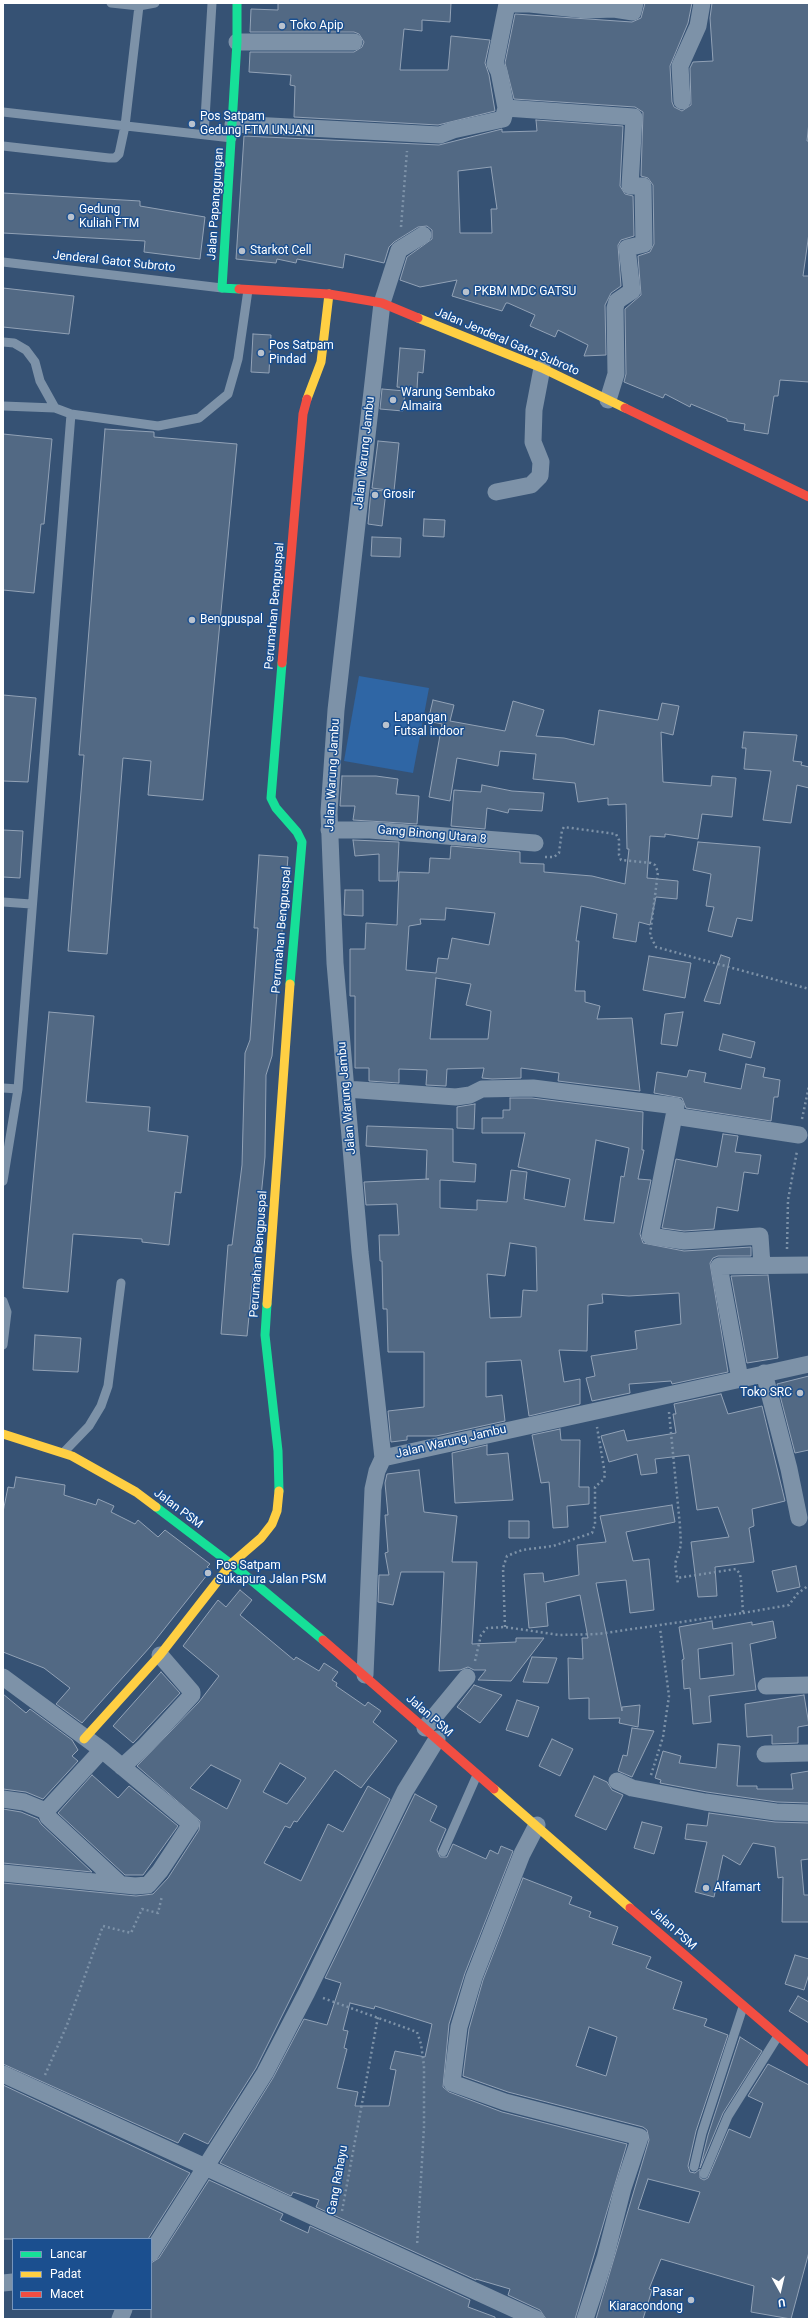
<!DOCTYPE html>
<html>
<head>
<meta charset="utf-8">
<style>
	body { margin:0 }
	#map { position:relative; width:812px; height:2322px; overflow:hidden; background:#365274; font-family:Roboto,sans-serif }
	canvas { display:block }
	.frame { position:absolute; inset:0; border:4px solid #fff; pointer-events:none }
	.legend { position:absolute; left:12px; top:2238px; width:140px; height:72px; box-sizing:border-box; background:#1b4f8f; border:1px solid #7695bc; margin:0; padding:5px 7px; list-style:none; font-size:12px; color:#fff }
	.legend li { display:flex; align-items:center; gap:8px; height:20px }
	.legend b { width:20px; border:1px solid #7695bc }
	.north { position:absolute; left:760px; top:2270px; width:40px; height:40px; -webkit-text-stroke:3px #1b4f8f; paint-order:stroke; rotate:172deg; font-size:11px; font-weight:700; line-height:16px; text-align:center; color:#fff }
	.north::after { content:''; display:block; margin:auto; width:14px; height:18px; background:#fff; clip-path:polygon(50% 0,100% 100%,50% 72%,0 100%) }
</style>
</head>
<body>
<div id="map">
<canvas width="812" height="2322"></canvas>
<div class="frame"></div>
<ul class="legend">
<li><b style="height:5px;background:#16e098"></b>Lancar</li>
<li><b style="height:5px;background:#ffcf43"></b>Padat</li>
<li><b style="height:5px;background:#f24e42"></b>Macet</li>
</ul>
<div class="north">U</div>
</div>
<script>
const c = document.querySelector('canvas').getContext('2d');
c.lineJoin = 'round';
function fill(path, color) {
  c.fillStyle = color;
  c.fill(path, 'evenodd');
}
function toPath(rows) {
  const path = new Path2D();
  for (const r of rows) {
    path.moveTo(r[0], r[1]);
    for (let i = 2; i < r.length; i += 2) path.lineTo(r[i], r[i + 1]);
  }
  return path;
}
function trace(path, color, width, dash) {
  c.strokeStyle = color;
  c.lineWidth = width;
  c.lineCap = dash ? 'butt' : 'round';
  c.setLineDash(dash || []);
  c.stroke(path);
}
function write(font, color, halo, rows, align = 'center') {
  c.font = font + ' Roboto,sans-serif';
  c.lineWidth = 3;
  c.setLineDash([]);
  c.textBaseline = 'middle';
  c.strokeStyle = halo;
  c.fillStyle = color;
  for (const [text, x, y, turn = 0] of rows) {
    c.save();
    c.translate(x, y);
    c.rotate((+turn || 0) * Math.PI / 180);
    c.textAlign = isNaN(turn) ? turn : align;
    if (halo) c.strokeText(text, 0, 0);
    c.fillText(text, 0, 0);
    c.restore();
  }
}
const green = toPath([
	[359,676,429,688,413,773,344,761]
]);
const building = toPath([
	[278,3,451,3,450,22,422,20,422,31,404,29,400,70,448,70,451,36,490,40,485,63,489,75,495,111,438,125,294,117,295,86,290,85,291,75,249,72,250,52,354,52,362,47,364,42,359,34,354,32,250,32,251,9,278,10,278,3],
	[645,3,692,3,688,23,670,66,672,102,674,107,682,111,691,105,690,68,693,62,713,61,710,18,712,3,809,3,809,122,807,141,809,141,809,233,803,276,809,276,809,382,780,380,778,396,774,396,768,434,744,430,745,424,727,421,727,419,691,404,690,407,665,394,663,398,624,382,626,374,625,309,641,295,638,256,650,252,654,244,653,185,648,178,641,176,643,112,635,107,514,99,505,63,515,14,632,22,641,18,645,3],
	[536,120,623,126,620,186,625,194,633,196,634,236,621,240,618,245,621,286,611,293,605,305,606,355,584,356,588,345,558,330,555,337,530,326,535,315,508,303,506,303,502,311,452,296,457,280,420,287,400,280,407,257,432,239,432,230,427,226,418,227,394,242,389,247,384,263,345,254,343,268,297,259,296,263,277,259,276,263,236,259,244,136,439,145,502,129,502,132,537,131,536,120],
	[491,167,497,209,491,209,492,233,460,233,458,171,491,167],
	[3,193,140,201,140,206,205,217,200,259,144,252,145,241,3,233,3,193],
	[3,288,74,296,69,334,3,327,3,288],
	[253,334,271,335,269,373,251,372,253,334],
	[400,348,425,350,423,373,418,372,417,389,397,387,400,348],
	[382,389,405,391,403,411,380,409,382,389],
	[105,429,154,432,154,437,237,444,203,800,148,795,151,761,123,758,107,954,68,951,84,755,79,755,105,429],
	[3,434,52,439,44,524,41,524,34,593,3,590,3,434],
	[378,441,399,443,394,491,372,488,378,441],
	[371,490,386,491,382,526,368,524,371,490],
	[424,519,445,520,444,537,423,536,424,519],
	[372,537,401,538,400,557,371,556,372,537],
	[3,695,36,698,28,782,3,781,3,695],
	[433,700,454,705,450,721,505,731,513,701,544,710,536,736,564,738,594,745,599,710,658,720,662,703,679,706,673,735,661,732,663,782,711,786,712,776,736,778,732,817,702,814,698,839,665,834,665,837,650,836,647,878,678,881,677,899,656,897,650,925,639,922,636,942,613,938,617,914,581,906,576,941,579,941,575,991,585,991,585,1002,600,1006,597,1019,632,1018,640,1091,558,1081,559,1073,521,1068,521,1078,492,1079,482,1078,484,1068,447,1069,446,1086,426,1085,427,1070,399,1069,399,1083,369,1081,369,1068,355,1068,355,996,350,996,350,949,365,949,366,923,397,925,399,872,429,873,430,858,450,859,451,846,520,852,520,863,544,864,544,872,592,876,625,884,629,849,627,849,626,804,608,805,608,798,578,802,575,783,533,779,536,754,500,751,498,766,457,758,450,801,429,797,442,724,428,721,433,700],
	[446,908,495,913,489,945,452,938,448,959,438,958,436,973,406,970,409,926,421,924,420,919,445,920,446,908],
	[436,978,471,984,466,1005,491,1011,488,1039,430,1039,436,978],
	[744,732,797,735,793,761,802,762,801,765,809,767,809,788,797,785,791,823,763,820,771,771,744,769,746,748,742,748,744,732],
	[342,776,376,776,398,779,396,794,419,796,417,824,353,820,355,806,340,806,342,776],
	[482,785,512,791,544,793,542,811,509,809,508,813,487,808,485,829,451,826,454,790,481,792,482,785],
	[3,830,23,831,20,878,3,877,3,830],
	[353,840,399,842,397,881,379,881,379,854,355,856,353,840],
	[698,842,760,847,752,921,737,918,732,937,708,931,714,907,706,906,711,874,693,870,698,842],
	[259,855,288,857,272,1056,266,1075,265,1157,247,1336,221,1334,228,1245,232,1245,242,1165,245,1053,250,1040,258,928,254,928,259,855],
	[345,890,363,890,363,916,344,915,345,890],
	[721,955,730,958,720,1004,704,1001,721,955],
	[649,956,691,963,685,998,643,990,649,956],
	[49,1012,94,1016,86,1102,150,1107,148,1131,188,1136,181,1193,175,1192,169,1245,142,1242,142,1239,73,1234,68,1292,23,1288,49,1012],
	[683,1012,677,1046,661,1044,665,1014,683,1012],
	[723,1034,755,1042,751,1058,719,1050,723,1034],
	[746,1064,765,1068,763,1077,780,1080,778,1097,774,1097,771,1121,686,1108,682,1098,654,1093,657,1072,687,1077,689,1070,706,1073,704,1082,741,1089,746,1064],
	[510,1098,532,1098,643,1112,642,1150,644,1150,638,1179,651,1180,640,1234,643,1243,684,1251,751,1247,751,1256,718,1256,713,1258,710,1263,728,1372,672,1384,671,1381,629,1384,630,1393,592,1401,586,1378,595,1376,591,1356,637,1349,635,1331,681,1324,679,1293,629,1296,602,1294,603,1303,588,1305,587,1351,559,1350,564,1382,580,1379,580,1404,529,1416,521,1360,486,1362,486,1397,502,1395,505,1421,436,1436,407,1436,407,1440,391,1442,388,1411,424,1407,424,1352,388,1352,387,1309,383,1309,382,1261,380,1261,379,1235,399,1235,397,1204,366,1205,364,1182,429,1179,426,1179,427,1150,366,1146,367,1126,453,1129,453,1162,476,1164,475,1182,440,1180,440,1208,477,1210,477,1200,507,1202,511,1170,527,1172,524,1199,565,1207,570,1179,518,1167,525,1133,482,1133,482,1118,503,1118,503,1110,510,1110,510,1098],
	[596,1140,629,1148,624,1177,621,1176,614,1223,584,1220,596,1140],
	[510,1243,536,1247,537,1291,523,1290,521,1317,490,1318,487,1274,505,1276,510,1243],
	[475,1104,474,1129,457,1128,457,1107,475,1104],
	[723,1134,738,1136,735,1152,761,1155,758,1174,744,1172,738,1211,717,1207,714,1229,684,1231,662,1228,676,1159,717,1167,723,1134],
	[768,1275,778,1358,747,1363,731,1276,768,1275],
	[35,1335,81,1338,78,1372,33,1370,35,1335],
	[809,1376,809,1450,795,1453,777,1384,809,1376],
	[721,1394,728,1414,762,1406,785,1501,752,1509,754,1526,749,1528,754,1562,715,1567,717,1596,698,1597,691,1542,729,1537,718,1507,697,1510,689,1455,655,1459,657,1473,641,1475,637,1454,609,1462,601,1436,624,1430,627,1441,676,1433,673,1414,676,1414,674,1404,721,1394],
	[560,1429,561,1440,580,1440,579,1487,589,1487,589,1504,567,1506,568,1527,553,1528,549,1482,541,1483,532,1435,560,1429],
	[487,1445,487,1455,508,1453,513,1500,455,1503,452,1453,487,1445],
	[419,1470,424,1512,457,1516,452,1562,477,1562,472,1644,516,1642,516,1638,544,1638,511,1681,478,1680,486,1670,474,1670,468,1667,460,1670,439,1671,444,1572,401,1572,393,1605,378,1602,379,1575,389,1575,385,1553,388,1552,385,1515,388,1515,385,1483,387,1474,419,1470],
	[16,1477,65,1485,64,1495,96,1505,98,1499,114,1506,111,1512,135,1524,138,1520,158,1537,165,1530,210,1564,207,1567,211,1570,150,1647,82,1723,56,1704,70,1688,44,1668,3,1652,3,1512,8,1487,14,1488,16,1477],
	[672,1505,675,1522,626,1532,633,1561,649,1559,654,1610,630,1613,626,1580,596,1583,622,1711,622,1707,640,1705,638,1727,619,1723,620,1718,589,1719,589,1698,569,1699,568,1658,583,1659,582,1638,588,1638,580,1595,546,1603,548,1626,529,1628,524,1574,543,1573,544,1582,579,1575,577,1545,606,1542,600,1516,672,1505],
	[509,1521,529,1521,529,1538,509,1538,509,1521],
	[796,1566,800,1587,777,1592,772,1571,796,1566],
	[240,1590,252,1600,240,1615,294,1660,296,1657,319,1671,324,1663,338,1672,332,1680,337,1683,336,1686,365,1706,368,1702,381,1711,373,1722,397,1741,361,1788,335,1770,297,1822,294,1821,290,1828,285,1826,264,1863,301,1881,328,1824,343,1832,368,1786,390,1799,256,2068,208,2144,184,2133,178,2143,3,2064,3,1883,136,1896,153,1894,168,1878,199,1830,200,1821,137,1766,199,1702,219,1676,183,1646,218,1600,226,1607,240,1590],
	[280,1763,306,1778,287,1804,263,1792,280,1763],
	[211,1765,241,1780,227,1809,190,1788,211,1765],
	[712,1621,713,1629,752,1622,752,1625,773,1621,776,1638,750,1644,756,1690,709,1696,711,1722,693,1724,690,1688,684,1689,682,1660,684,1659,679,1627,712,1621],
	[732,1643,734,1675,700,1679,698,1649,732,1643],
	[532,1657,557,1658,548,1683,523,1682,532,1657],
	[161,1672,180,1693,133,1743,113,1726,161,1672],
	[474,1685,502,1695,480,1723,457,1707,474,1685],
	[3,1694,26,1713,30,1709,72,1740,78,1750,72,1756,78,1761,43,1799,26,1792,3,1789,3,1694],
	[804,1695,809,1725,798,1727,798,1743,772,1744,772,1735,747,1737,745,1704,804,1695],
	[517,1700,539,1707,528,1737,506,1730,517,1700],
	[632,1728,654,1731,632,1777,618,1771,623,1755,627,1756,632,1728],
	[552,1739,573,1749,560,1776,539,1766,552,1739],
	[718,1744,740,1746,737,1786,757,1786,757,1789,793,1789,791,1774,809,1771,809,1803,777,1802,707,1792,660,1783,661,1780,655,1778,663,1751,681,1756,679,1763,716,1768,718,1744],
	[92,1775,118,1798,129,1786,178,1826,143,1875,125,1875,58,1813,92,1775],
	[594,1776,607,1782,612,1790,623,1795,606,1830,575,1816,594,1776],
	[415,1794,437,1806,430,1821,446,1829,437,1850,440,1857,447,1857,453,1844,486,1859,490,1850,498,1854,501,1846,513,1851,465,1973,449,2024,443,2087,449,2092,502,2112,627,2144,575,2319,546,2319,540,2310,508,2295,510,2289,476,2279,476,2280,316,2207,319,2200,293,2192,291,2196,220,2163,273,2078,304,2019,327,2025,341,1983,325,1978,415,1794],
	[350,2003,374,2009,375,2006,432,2024,425,2057,395,2051,390,2069,396,2070,389,2106,355,2106,358,2092,337,2088,347,2049,344,2048,348,2031,343,2030,350,2003],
	[3,1809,21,1812,38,1819,41,1824,92,1872,3,1863,3,1809],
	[709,1813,775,1822,809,1823,809,1859,801,1860,804,1895,809,1895,809,1922,782,1922,783,1877,778,1878,775,1847,753,1843,740,1865,723,1855,714,1897,695,1892,707,1842,685,1839,687,1824,707,1826,709,1813],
	[642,1822,662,1827,654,1854,634,1848,642,1822],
	[523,1878,572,1897,569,1904,591,1912,589,1917,618,1927,612,1944,651,1957,646,1968,682,1982,673,2009,707,2019,704,2026,728,2035,696,2131,688,2166,690,2172,695,2173,700,2169,700,2178,704,2180,708,2178,729,2129,750,2138,763,2103,748,2096,768,2064,809,2085,809,2252,791,2319,751,2312,754,2286,661,2259,649,2289,652,2290,643,2319,596,2319,649,2140,647,2130,643,2127,508,2092,463,2076,469,2029,483,1980,523,1878],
	[589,2027,617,2037,606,2076,576,2066,589,2027],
	[648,2179,700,2192,689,2223,638,2209,648,2179],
	[795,1955,809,1959,809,1974,804,1990,785,1984,795,1955],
	[798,1996,809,2002,809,2023,789,2011,798,1996],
	[740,2037,762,2051,723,2113,700,2168,708,2135,740,2037],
	[3,2085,190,2173,148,2239,3,2239,3,2085],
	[209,2180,283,2214,280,2220,308,2233,310,2226,470,2300,468,2307,495,2317,495,2319,151,2319,151,2263,159,2258,209,2180]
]);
const path = toPath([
	[401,227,407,151],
	[545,857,554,857,559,853,562,830,564,827,616,834,619,840,619,855,621,860,651,863,655,865,658,872,650,935,656,947,809,989],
	[802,1119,809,1086],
	[787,1249,788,1200,797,1151],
	[669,1412,680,1526,681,1545,675,1564,678,1584],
	[743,1613,789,1605,797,1594,809,1585],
	[505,1627,503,1568,507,1556,522,1550,553,1546,592,1533,595,1524,595,1487,604,1479,605,1474,597,1427],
	[475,1661,481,1635,487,1628,505,1627,559,1635,598,1634,743,1613,741,1581,740,1574,736,1569,677,1578],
	[651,1775,663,1737,669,1696,660,1628],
	[323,1998,417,2032,421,2044,424,2066,424,2127,417,2246],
	[45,2075,67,2025,103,1926,131,1933,142,1909,158,1913,162,1896],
	[342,2211,378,2017]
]);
const lane = toPath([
	[111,3,139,6,155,3],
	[3,112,232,138],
	[204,135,212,3],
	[3,146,109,158,115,158,119,154,125,126,139,6],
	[3,262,222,288],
	[3,342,14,343,26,350,35,362,40,381,55,408],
	[3,406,55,408,71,414,158,426,199,418,228,394,238,359,248,290],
	[3,902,31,904],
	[3,1088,18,1089],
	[3,1181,18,1089,71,414],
	[3,1301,7,1312,3,1345],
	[64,1452,89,1426,101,1406,108,1386,121,1283],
	[443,1852,477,1775],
	[694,2167,702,2133,743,2007],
	[704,2174,728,2116,778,2036]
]);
const street = toPath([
	[237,42,354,42],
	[682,101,680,66,698,26,702,3],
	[233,124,440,135,453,130,503,119,506,108],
	[608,400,616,374,615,308,617,301,632,291,627,248,644,244,643,186,630,186,634,117,506,108,499,72,495,64,507,4,530,4,586,10,614,9,633,12,635,3],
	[496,492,531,485,540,476,541,462,533,442,534,410,542,368],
	[329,830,370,830,535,843],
	[346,1089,456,1097,470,1095,482,1089,533,1088,676,1106,650,1236,684,1241,760,1236,762,1265],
	[674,1116,799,1135],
	[764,1373,789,1469,799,1518],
	[740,1379,719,1266,809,1265],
	[383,1458,360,1252,335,963,329,812,336,710,382,303,399,250,423,235],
	[383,1458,809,1364],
	[365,1675,373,1489,377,1471,383,1458],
	[3,1677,102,1750,191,1824,160,1871,148,1885,135,1886,3,1873],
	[766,1686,809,1685],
	[425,1728,467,1677],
	[765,1754,809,1753],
	[122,1767,145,1746,192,1695,192,1692,160,1655],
	[617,1781,632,1788,705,1802,776,1812,809,1813],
	[3,1799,24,1802,46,1811],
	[46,1811,48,1817,120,1884],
	[46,1811,102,1750],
	[537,1825,522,1854,474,1977,459,2027,452,2083,505,2102,640,2137,623,2188,605,2258,585,2319],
	[3,2074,536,2319],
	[151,2253,265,2073,307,1992,405,1791,437,1739],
	[3,2283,13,2282],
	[120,2319,124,2309]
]);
const fast = toPath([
	[237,3,237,42,222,288,239,289],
	[282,663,271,798,276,808,297,832,302,842,290,984],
	[267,1304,265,1335,278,1451,279,1491],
	[156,1507,239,1570,323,1640]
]);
const slow = toPath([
	[418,318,542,368,625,408],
	[307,399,321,362,329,294],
	[267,1304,290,984],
	[3,1434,72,1456,136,1492,156,1507],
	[84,1739,160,1655,231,1564,261,1538,272,1524,277,1511,279,1491],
	[494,1789,630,1908]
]);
const jam = toPath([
	[239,289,329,294,382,303,418,318],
	[625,408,809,497],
	[282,663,303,414,307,399],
	[323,1640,494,1789],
	[630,1908,809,2062]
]);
const markers = [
	[282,26,4,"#b9c2ce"],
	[192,124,4,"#b9c2ce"],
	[71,217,4,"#b9c2ce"],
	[242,251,4,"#b9c2ce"],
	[466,292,4,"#b9c2ce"],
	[261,353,4,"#b9c2ce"],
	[393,400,4,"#b9c2ce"],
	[375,495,4,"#b9c2ce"],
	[192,620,4,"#b9c2ce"],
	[386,725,4,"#b9c2ce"],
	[800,1393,4,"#b9c2ce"],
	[208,1573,4,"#b9c2ce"],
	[706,1888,4,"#b9c2ce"],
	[691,2300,4,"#b9c2ce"]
];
const poiNames = [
	["Toko Apip",290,26],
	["Pos Satpam",200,117],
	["Gedung FTM UNJANI",200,131],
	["Gedung",79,210],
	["Kuliah FTM",79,224],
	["Starkot Cell",250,251],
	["PKBM MDC GATSU",474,292],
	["Pos Satpam",269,346],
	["Pindad",269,360],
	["Warung Sembako",401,393],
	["Almaira",401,407],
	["Grosir",383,495],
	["Bengpuspal",200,620],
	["Lapangan",394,718],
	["Futsal indoor",394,732],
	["Toko SRC",792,1393,"right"],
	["Pos Satpam",216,1566],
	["Sukapura Jalan PSM",216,1580],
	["Alfamart",714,1888],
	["Pasar",683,2293,"right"],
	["Kiaracondong",683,2307,"right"]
];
const streetNames = [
	["Jalan Papanggungan",216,204,-86],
	["Jenderal Gatot Subroto",114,262,6],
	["Jalan Jenderal Gatot Subroto",507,342,23],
	["Jalan Warung Jambu",365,453,-84],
	["Perumahan Bengpuspal",275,606,-85],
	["Jalan Warung Jambu",333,775,-87],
	["Gang Binong Utara 8",432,835,5],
	["Perumahan Bengpuspal",282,930,-85],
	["Jalan Warung Jambu",347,1098,-95],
	["Perumahan Bengpuspal",259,1254,-86],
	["Jalan Warung Jambu",451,1442,-13],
	["Jalan PSM",178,1509,37],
	["Jalan PSM",429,1716,41],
	["Jalan PSM",673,1929,42],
	["Gang Rahayu",338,2180,-80]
];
fill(green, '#2f66a5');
fill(building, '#526984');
trace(building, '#92a2b6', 1);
trace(path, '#7d92a8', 2.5, [2, 3]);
trace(lane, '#7d92a8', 9);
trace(street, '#7d92a8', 17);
trace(fast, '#16e098', 9);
trace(slow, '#ffcf43', 9);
trace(jam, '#f24e42', 9);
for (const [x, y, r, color] of markers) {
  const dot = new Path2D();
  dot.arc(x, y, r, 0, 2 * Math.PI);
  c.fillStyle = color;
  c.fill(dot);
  trace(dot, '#1b4f8f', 1.5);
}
write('12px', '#fff', '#1b4f8f', poiNames, 'left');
write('12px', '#fff', '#1b4f8f', streetNames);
</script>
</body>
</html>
